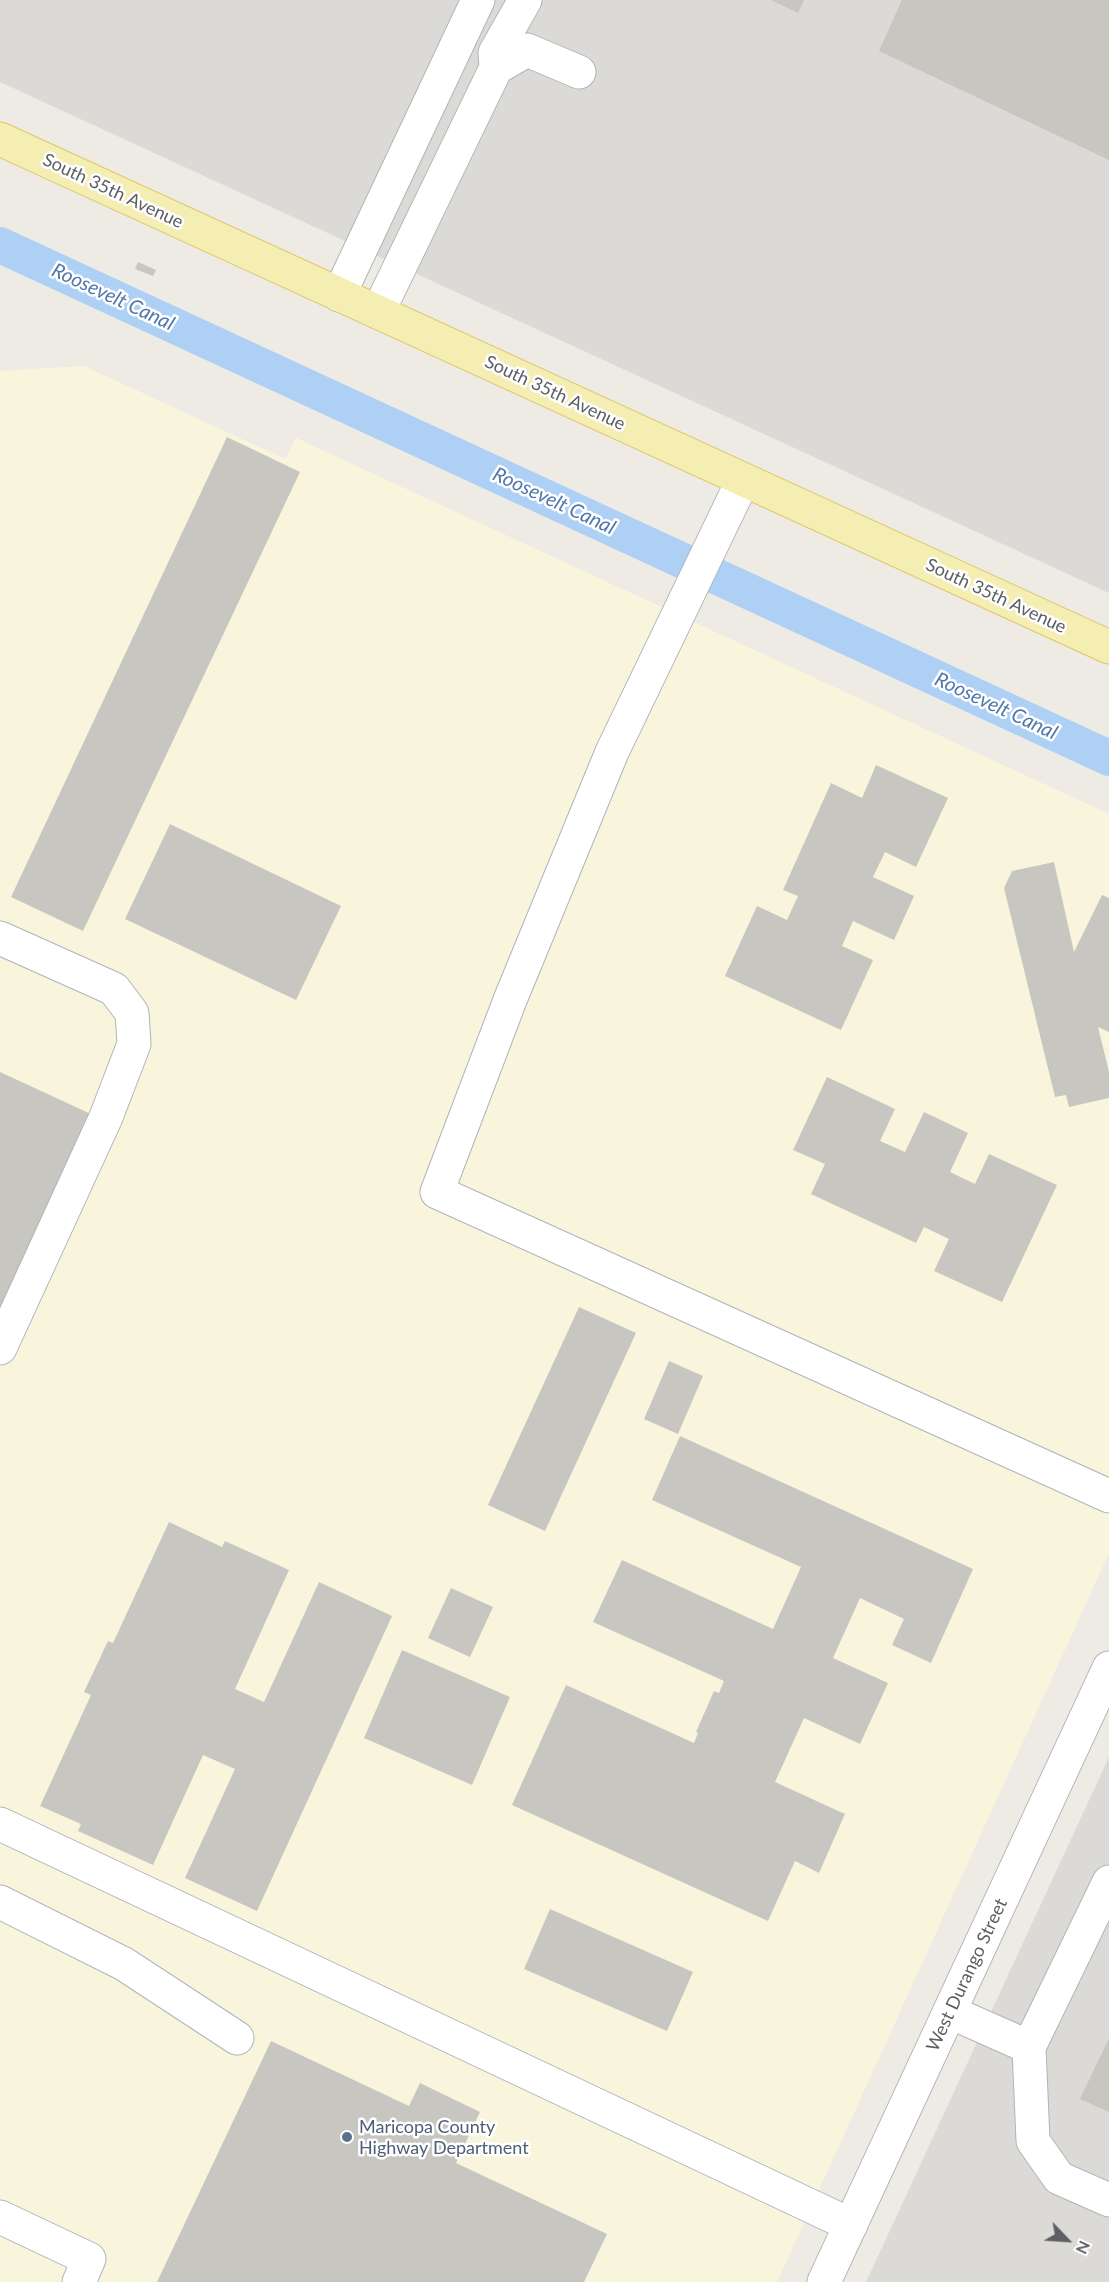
<!DOCTYPE html>
<html>
<head>
<meta charset="utf-8">
<style>
	body { margin:0 }
	#map { position:relative; width:1109px; height:2282px; overflow:hidden; background:#edebe4; font-family:Lato,sans-serif }
	canvas { display:block }
	.north { position:absolute; left:1037px; top:2210px; width:60px; height:60px; -webkit-text-stroke:4px #fff; paint-order:stroke; rotate:115deg; font-size:16px; font-weight:700; line-height:24px; text-align:center; color:#5c5f63 }
	.north::after { content:''; display:block; margin:auto; width:21px; height:27px; background:#5c5f63; clip-path:polygon(50% 0,100% 100%,50% 72%,0 100%) }
</style>
</head>
<body>
<div id="map">
<canvas width="1109" height="2282"></canvas>
<div class="north">N</div>
</div>
<script>
const c = document.querySelector('canvas').getContext('2d');
c.lineJoin = 'round';
function fill(path, color) {
  c.fillStyle = color;
  c.fill(path, 'evenodd');
}
function toPath(rows) {
  const path = new Path2D();
  for (const r of rows) {
    path.moveTo(r[0], r[1]);
    for (let i = 2; i < r.length; i += 2) path.lineTo(r[i], r[i + 1]);
  }
  return path;
}
function trace(path, color, width, dash) {
  c.strokeStyle = color;
  c.lineWidth = width;
  c.lineCap = dash ? 'butt' : 'round';
  c.setLineDash(dash || []);
  c.stroke(path);
}
function write(font, color, halo, rows, align = 'center') {
  c.font = font + ' Lato,sans-serif';
  c.lineWidth = 5;
  c.setLineDash([]);
  c.textBaseline = 'middle';
  c.strokeStyle = halo;
  c.fillStyle = color;
  for (const [text, x, y, turn = 0] of rows) {
    c.save();
    c.translate(x, y);
    c.rotate((+turn || 0) * Math.PI / 180);
    c.textAlign = isNaN(turn) ? turn : align;
    if (halo) c.strokeText(text, 0, 0);
    c.fillText(text, 0, 0);
    c.restore();
  }
}
const commercial = toPath([
	[84,366,285,459,296,438,1109,814,1109,1553,777,2282,0,2282,0,371]
]);
const industrial = toPath([
	[0,0,1109,0,1109,593,0,82],
	[1109,1757,1109,2282,866,2282]
]);
const canal = toPath([
	[0,245,1109,758]
]);
const building = toPath([
	[771,0,804,0,798,13],
	[902,0,1109,0,1109,160,879,51],
	[138,262,156,270,153,276,135,269],
	[227,437,300,472,83,931,11,897],
	[876,765,948,798,916,867,885,852,873,877,914,896,894,940,853,921,842,946,873,960,841,1030,725,976,757,906,787,920,798,896,783,890,831,783,862,798],
	[170,824,341,906,296,1000,125,919],
	[1054,862,1074,952,1102,895,1109,898,1109,1032,1098,1027,1109,1072,1109,1098,1069,1107,1066,1095,1055,1097,1004,888,1012,871],
	[0,1072,93,1115,0,1317],
	[827,1077,895,1109,880,1141,905,1152,924,1112,968,1133,950,1172,975,1184,989,1154,1057,1185,1002,1302,934,1271,949,1239,924,1227,916,1243,811,1194,825,1164,793,1150],
	[579,1307,636,1333,545,1531,488,1505],
	[669,1361,703,1376,678,1434,644,1419],
	[680,1436,973,1569,931,1663,892,1645,904,1619,860,1598,833,1658,888,1683,860,1744,804,1718,775,1782,845,1814,819,1873,795,1861,768,1921,512,1805,566,1685,694,1743,698,1733,696,1732,714,1691,719,1693,724,1681,593,1622,622,1560,773,1629,801,1567,652,1500],
	[169,1522,222,1547,225,1541,289,1570,235,1689,264,1702,319,1582,392,1616,257,1911,185,1878,235,1769,203,1755,153,1865,78,1831,81,1824,40,1806,91,1695,84,1692,108,1641,113,1643],
	[451,1588,493,1607,470,1657,428,1638],
	[402,1650,510,1697,472,1785,364,1738],
	[550,1909,693,1972,667,2031,524,1969],
	[1109,2038,1109,2112,1080,2099],
	[271,2041,409,2106,420,2083,480,2112,456,2163,607,2234,584,2282,157,2282]
]);
const minor = toPath([
	[496,68,527,50,579,72],
	[339,295,478,0],
	[378,312,496,68,495,53,525,0],
	[743,480,612,752,510,1000,437,1192,1109,1496],
	[0,938,114,989,132,1013,134,1044,106,1117,0,1348],
	[0,1824,851,2225],
	[1109,1882,1029,2047,1033,2141,1059,2178,1109,2200],
	[0,1902,124,1964,237,2038],
	[950,2012,1029,2047],
	[0,2217,89,2259,79,2282],
	[824,2282,1109,1668]
]);
const major = toPath([
	[0,139,1109,647]
]);
const markers = [
	[347,2137,6,"#5c6f8a"]
];
const streetNames = [
	["South 35th Avenue",113,191,25],
	["South 35th Avenue",555,393,25],
	["South 35th Avenue",996,596,25],
	["West Durango Street",967,1975,-65]
];
const serviceNames = [
	["Maricopa County",359,2127],
	["Highway Department",359,2148]
];
const waterNames = [
	["Roosevelt Canal",113,297,25],
	["Roosevelt Canal",554,501,25],
	["Roosevelt Canal",996,706,25]
];
fill(commercial, '#f9f5dd');
fill(industrial, '#dcdad6');
trace(canal, '#add0f4', 36);
fill(building, '#c8c6c1');
trace(minor, '#b1b4b8', 35);
trace(major, '#dfc66b', 35);
trace(minor, '#fff', 33);
trace(major, '#f4eeb2', 33);
for (const [x, y, r, color] of markers) {
  const dot = new Path2D();
  dot.arc(x, y, r, 0, 2 * Math.PI);
  c.fillStyle = color;
  c.fill(dot);
  trace(dot, '#fff', 2);
}
write('18px', '#5c5f63', '#fff', streetNames);
write('18px', '#4e5e75', '#fff', serviceNames, 'left');
write('italic 20px', '#5077ac', '#fff', waterNames);
</script>
</body>
</html>
